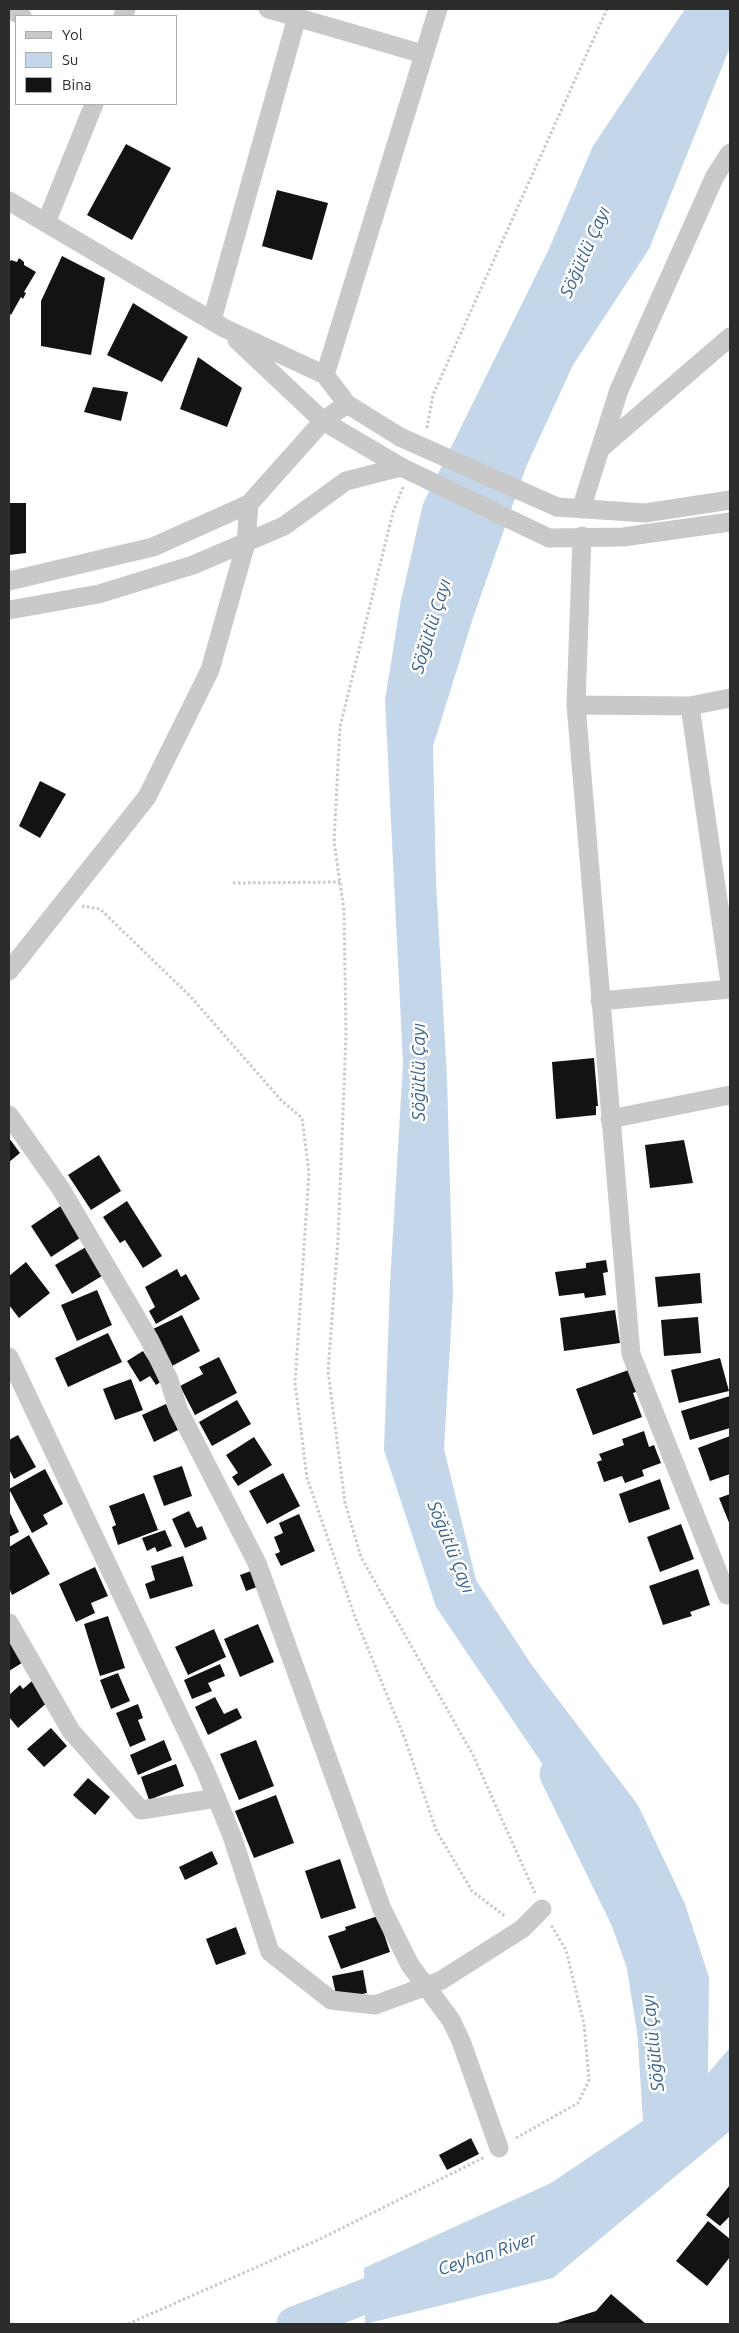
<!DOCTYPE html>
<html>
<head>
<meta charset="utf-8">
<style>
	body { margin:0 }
	#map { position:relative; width:739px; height:2333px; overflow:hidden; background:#fff; font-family:Ubuntu,sans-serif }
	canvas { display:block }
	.frame { position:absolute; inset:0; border:10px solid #2c2c2c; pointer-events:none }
	.legend { position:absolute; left:15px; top:15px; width:162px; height:90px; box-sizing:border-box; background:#fff; border:1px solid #ababab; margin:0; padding:6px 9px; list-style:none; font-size:15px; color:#2c2c2c }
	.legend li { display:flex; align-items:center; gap:10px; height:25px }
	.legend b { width:25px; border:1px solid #ababab }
</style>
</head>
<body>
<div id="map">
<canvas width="739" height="2333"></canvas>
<div class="frame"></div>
<ul class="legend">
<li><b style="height:6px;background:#c9c9c9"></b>Yol</li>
<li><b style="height:14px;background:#c4d6ea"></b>Su</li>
<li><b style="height:14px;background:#131313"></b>Bina</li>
</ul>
</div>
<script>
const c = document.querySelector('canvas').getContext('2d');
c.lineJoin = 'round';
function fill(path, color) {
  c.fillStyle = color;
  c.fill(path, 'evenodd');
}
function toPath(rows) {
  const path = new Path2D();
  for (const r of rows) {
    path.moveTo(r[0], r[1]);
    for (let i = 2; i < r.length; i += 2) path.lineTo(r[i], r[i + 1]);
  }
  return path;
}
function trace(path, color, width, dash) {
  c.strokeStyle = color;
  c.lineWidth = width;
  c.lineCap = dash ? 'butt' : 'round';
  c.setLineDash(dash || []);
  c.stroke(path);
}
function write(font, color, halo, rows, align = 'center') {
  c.font = font + ' Ubuntu,sans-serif';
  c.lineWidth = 5;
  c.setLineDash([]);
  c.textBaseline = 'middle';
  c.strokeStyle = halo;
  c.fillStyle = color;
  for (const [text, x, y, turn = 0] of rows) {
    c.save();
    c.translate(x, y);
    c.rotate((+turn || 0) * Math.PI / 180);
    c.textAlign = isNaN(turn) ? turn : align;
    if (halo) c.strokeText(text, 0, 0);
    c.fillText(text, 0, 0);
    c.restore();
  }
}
const water = toPath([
	[685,9,730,9,730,47,649,249,573,365,526,467,473,618,433,746,436,882,447,1078,453,1294,444,1449,476,1580,531,1664,638,1805,685,1904,709,1977,708,2073,730,2048,730,2131,553,2278,365,2324,364,2268,551,2183,659,2110,670,2067,661,1996,636,1902,436,1607,384,1450,390,1284,403,1063,385,700,401,600,423,504,548,251,593,146]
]);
const river = toPath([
	[557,1774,628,1919,644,1964,655,2034,662,2145],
	[294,2324,410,2279]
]);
const building = toPath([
	[126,144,171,168,132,240,87,215],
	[277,190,328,203,312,260,262,246],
	[62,256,105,278,91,355,41,346,41,301],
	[19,258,24,262,24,265,36,272,24,292,26,293,23,299,21,297,11,315,9,313,9,263,11,260,17,262],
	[133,303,188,337,162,382,107,355],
	[198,357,242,388,227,427,180,409],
	[93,387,128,392,121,421,84,412],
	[9,503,26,503,26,553,9,555],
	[40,781,66,794,40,838,19,826],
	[594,1058,598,1106,596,1106,596,1115,556,1119,552,1062],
	[9,1138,20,1153,9,1162],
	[684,1140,693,1183,650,1188,645,1145],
	[99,1155,121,1191,91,1210,68,1175],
	[127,1201,162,1256,143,1268,125,1240,120,1243,103,1217],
	[62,1205,83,1236,51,1257,31,1226],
	[86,1247,102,1276,72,1294,55,1265],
	[606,1260,608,1272,603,1273,606,1295,585,1298,584,1293,559,1296,555,1272,586,1268,586,1263],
	[26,1262,50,1293,19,1318,9,1305,9,1276],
	[177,1269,181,1277,186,1274,200,1299,156,1324,149,1311,155,1307,145,1287],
	[700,1273,702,1303,658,1307,655,1277],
	[97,1290,112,1325,77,1341,61,1305],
	[615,1310,620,1343,564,1351,560,1318],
	[182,1315,200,1351,172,1366,153,1329],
	[698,1317,701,1353,664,1356,661,1320],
	[108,1333,122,1362,68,1387,55,1358],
	[143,1351,162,1381,156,1385,150,1376,140,1382,127,1361],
	[219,1357,237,1393,195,1415,180,1386,203,1374,199,1367],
	[720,1358,729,1391,679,1403,671,1370],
	[634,1368,641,1390,633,1393,642,1417,593,1435,576,1389],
	[131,1379,143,1410,115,1420,103,1389],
	[730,1396,730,1428,690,1440,681,1411],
	[237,1400,251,1424,212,1446,199,1422],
	[166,1404,178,1430,154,1442,142,1415],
	[644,1431,649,1447,654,1445,661,1463,642,1470,644,1476,625,1483,622,1476,604,1482,597,1462,602,1460,599,1454,624,1445,622,1439],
	[18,1435,36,1467,14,1479,9,1469,9,1440],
	[730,1436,730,1474,710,1481,698,1448],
	[254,1437,272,1465,238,1486,232,1477,238,1473,226,1455],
	[182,1466,192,1496,164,1506,153,1476],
	[45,1469,63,1504,43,1515,48,1524,32,1533,9,1489],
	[283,1473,300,1506,267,1524,249,1491],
	[660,1479,670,1509,629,1523,619,1494],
	[144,1493,158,1530,118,1545,112,1527,116,1525,109,1506],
	[730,1494,730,1525,719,1498],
	[9,1511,19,1532,9,1537],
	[189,1511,197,1528,202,1526,207,1539,185,1548,172,1519],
	[299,1514,315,1551,281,1566,275,1554,280,1552,274,1537,283,1533,279,1523],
	[681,1524,694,1559,660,1572,647,1537],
	[165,1530,172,1546,157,1552,155,1547,147,1551,142,1538],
	[29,1535,50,1574,12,1595,9,1588,9,1547],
	[183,1556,193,1586,150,1599,145,1584,155,1580,151,1566],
	[95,1567,108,1596,91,1603,95,1613,76,1622,59,1584],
	[698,1569,710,1605,690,1612,692,1616,663,1625,649,1586],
	[251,1571,257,1587,246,1591,240,1575],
	[108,1616,125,1668,100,1676,84,1624],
	[258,1624,274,1662,240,1677,224,1639],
	[214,1629,226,1657,188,1675,175,1647],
	[9,1635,25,1661,9,1671],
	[220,1664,225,1676,208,1683,212,1691,192,1699,184,1680],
	[118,1673,130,1701,111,1709,100,1680],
	[32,1681,49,1701,18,1728,9,1717,10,1704,9,1695,20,1685,23,1689],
	[215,1697,224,1714,237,1708,242,1718,208,1735,195,1707],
	[138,1704,143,1718,138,1720,146,1740,130,1747,116,1713],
	[51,1728,67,1746,44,1767,27,1749],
	[164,1740,172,1760,138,1775,130,1755],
	[256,1740,274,1786,239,1800,220,1754],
	[176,1764,184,1786,149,1800,141,1777],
	[88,1778,110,1797,95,1815,73,1795],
	[276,1795,294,1843,254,1858,235,1811],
	[212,1851,218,1864,185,1880,179,1867],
	[340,1859,356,1908,321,1919,305,1871],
	[378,1916,390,1952,341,1969,328,1936,346,1930,345,1927],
	[236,1927,246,1954,216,1965,206,1939],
	[363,1970,367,1993,337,1999,332,1976],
	[471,2138,479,2154,447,2170,439,2155],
	[730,2185,730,2216,720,2226,706,2215],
	[708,2221,730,2239,730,2257,707,2286,676,2261],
	[611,2294,646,2324,554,2324,596,2311]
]);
const path = toPath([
	[427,428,433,395,607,9],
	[403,487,393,512,340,727,334,842,344,910,346,1036,338,1240,328,1371,345,1503,361,1557,473,1755,535,1893],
	[233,883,340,882],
	[82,906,100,909,190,996,281,1100,302,1118,309,1173,295,1383,307,1478,355,1617,405,1739,436,1830,472,1891,506,1917],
	[516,2138,578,2103,589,2080,584,2024,566,1950,551,1925],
	[128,2324,320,2239,485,2157]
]);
const minor = toPath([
	[9,9,22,16],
	[268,9,423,54],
	[123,16,126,9],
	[9,201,224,328,325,375,347,404,400,437],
	[46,223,94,104],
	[212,320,297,17],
	[237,340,323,421,401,467],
	[325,375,438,9],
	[600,449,730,337],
	[557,507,645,513,730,500],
	[581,509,619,390,715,176,730,153],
	[582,536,576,705,631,1354,727,1595,730,1593],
	[549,538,623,537,730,522],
	[9,581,153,547,249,504,323,421,347,404],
	[9,610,99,594,193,565,284,526,346,481,401,467],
	[576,705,690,706,730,698],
	[690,706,730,983],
	[9,971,147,797,210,670,246,543,249,504],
	[600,1001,730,989],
	[9,1115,61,1189,149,1339,169,1380,178,1409,257,1563,382,1909,410,1965,451,2020,461,2041,499,2148],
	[610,1119,730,1095],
	[9,1357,205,1770,232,1836,270,1952,331,2000,375,2005,440,1981,522,1929,542,1909],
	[9,1623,71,1731,141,1810,217,1798]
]);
const minorBridge = toPath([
	[400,437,557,507],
	[401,467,549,538]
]);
const waterNames = [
	["Söğütlü Çayı",585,252,-66],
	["Söğütlü Çayı",431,626,-73],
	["Söğütlü Çayı",419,1072,-90],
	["Söğütlü Çayı",451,1547,68],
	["Söğütlü Çayı",653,2043,-96],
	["Ceyhan River",487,2254,-18]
];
fill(water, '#c4d6ea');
trace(river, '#c4d6ea', 35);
fill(building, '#131313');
trace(path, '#c9c9c9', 3, [2.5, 2.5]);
trace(minor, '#c9c9c9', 19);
trace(minorBridge, '#c9c9c9', 19);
write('italic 18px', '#3b628c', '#fff', waterNames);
</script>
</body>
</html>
